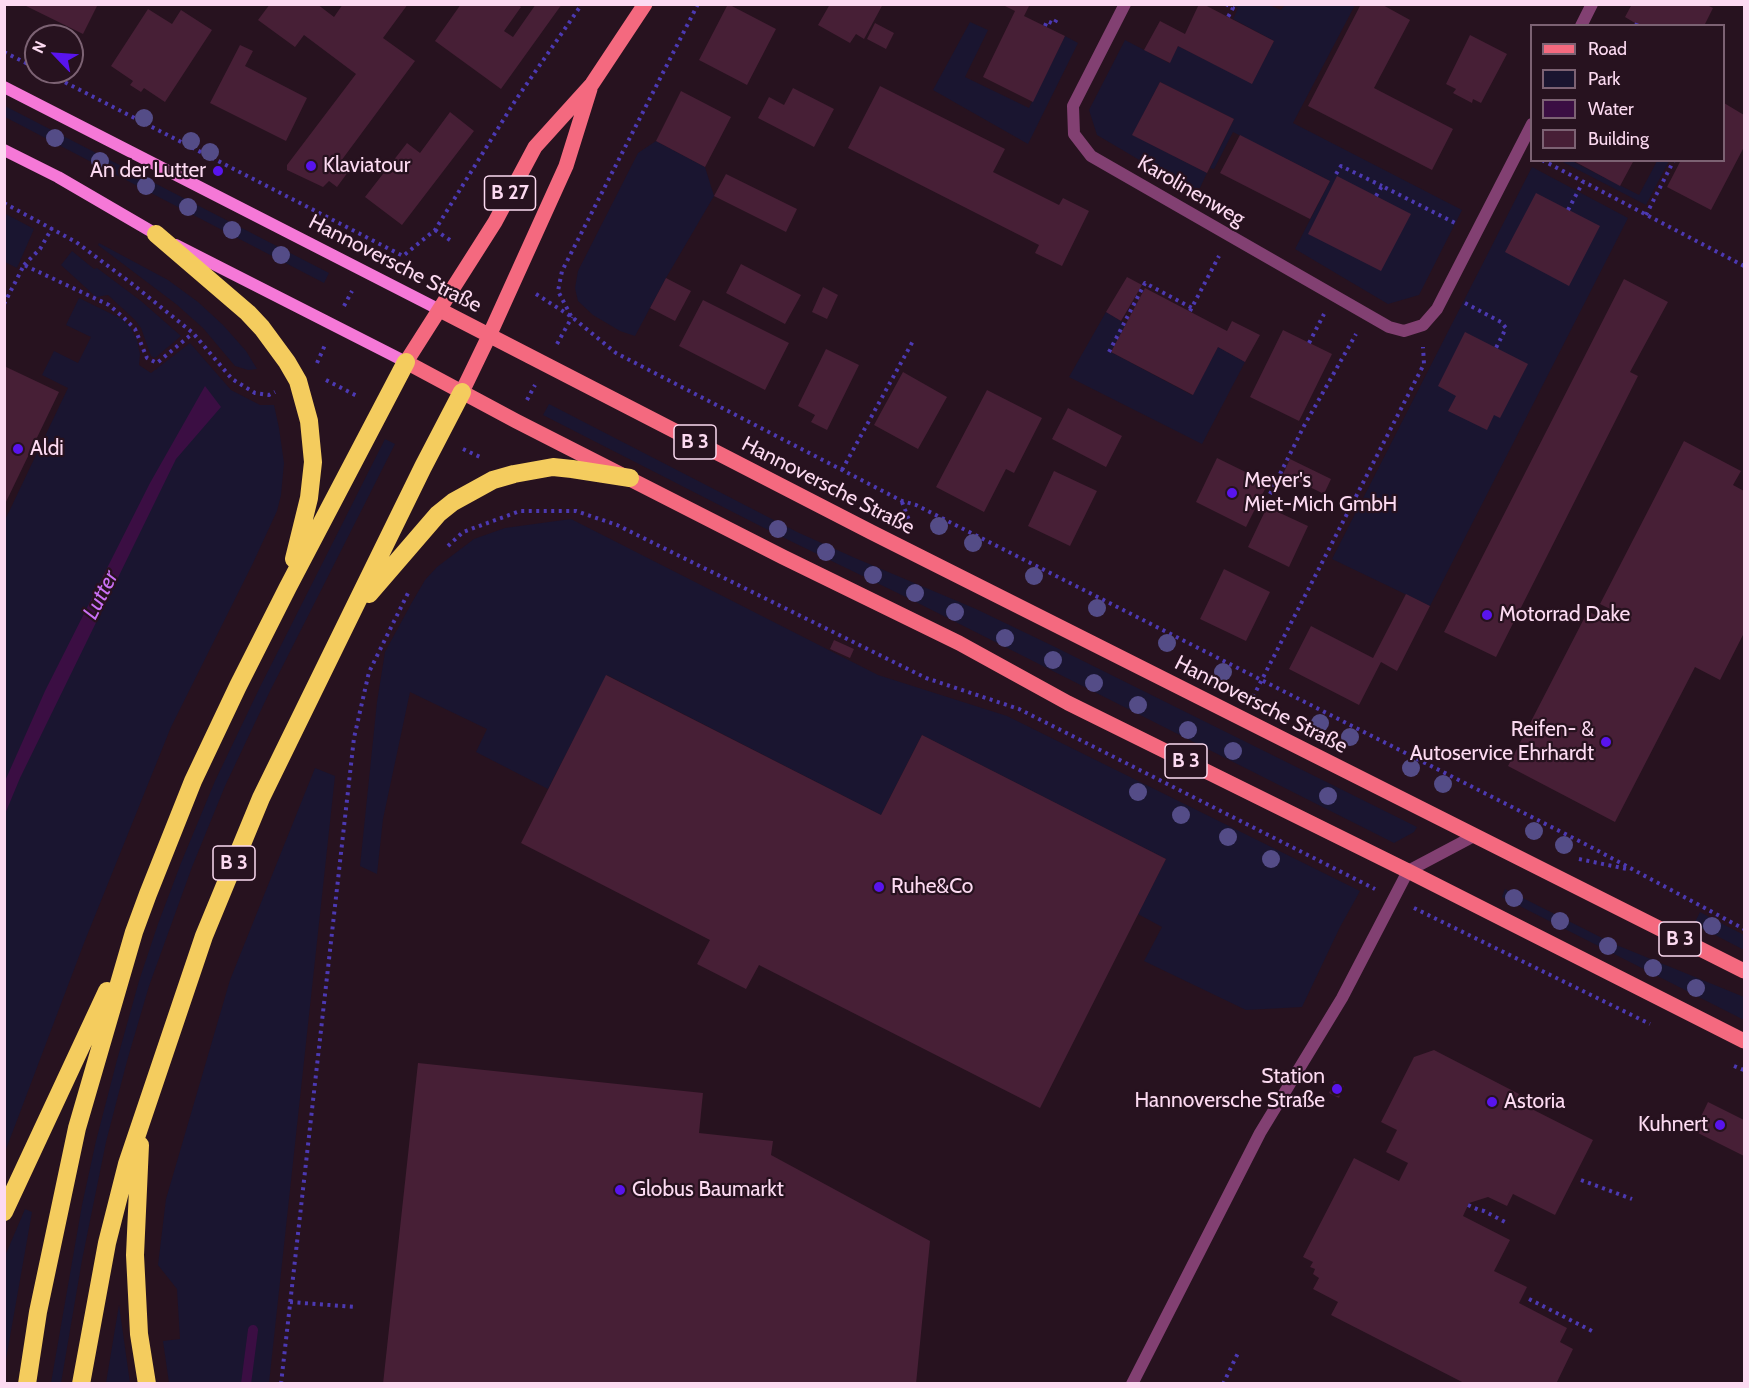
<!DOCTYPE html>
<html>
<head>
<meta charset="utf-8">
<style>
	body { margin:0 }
	#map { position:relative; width:1749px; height:1388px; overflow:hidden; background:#27121f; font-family:Cabin,sans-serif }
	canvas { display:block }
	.frame { position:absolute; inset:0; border:6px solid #fcdaf1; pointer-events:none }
	.legend { position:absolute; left:1530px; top:24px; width:195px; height:138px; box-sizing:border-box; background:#27121f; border:2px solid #7c6273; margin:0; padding:8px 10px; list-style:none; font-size:18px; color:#fcdaf1 }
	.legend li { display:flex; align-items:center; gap:12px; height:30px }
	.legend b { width:30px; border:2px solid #7c6273 }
	.north { position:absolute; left:24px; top:24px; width:60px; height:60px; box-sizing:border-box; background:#27121f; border:2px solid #7c6273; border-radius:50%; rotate:295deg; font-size:16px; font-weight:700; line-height:24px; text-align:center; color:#fcdaf1 }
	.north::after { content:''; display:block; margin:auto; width:21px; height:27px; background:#5914ee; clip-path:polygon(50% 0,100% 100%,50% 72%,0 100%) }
</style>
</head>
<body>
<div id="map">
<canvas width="1749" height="1388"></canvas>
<div class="frame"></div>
<ul class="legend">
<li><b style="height:8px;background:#f4697f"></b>Road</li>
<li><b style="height:16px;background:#1a1530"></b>Park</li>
<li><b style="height:16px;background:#3b0e43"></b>Water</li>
<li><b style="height:16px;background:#471f36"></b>Building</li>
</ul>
<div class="north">N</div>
</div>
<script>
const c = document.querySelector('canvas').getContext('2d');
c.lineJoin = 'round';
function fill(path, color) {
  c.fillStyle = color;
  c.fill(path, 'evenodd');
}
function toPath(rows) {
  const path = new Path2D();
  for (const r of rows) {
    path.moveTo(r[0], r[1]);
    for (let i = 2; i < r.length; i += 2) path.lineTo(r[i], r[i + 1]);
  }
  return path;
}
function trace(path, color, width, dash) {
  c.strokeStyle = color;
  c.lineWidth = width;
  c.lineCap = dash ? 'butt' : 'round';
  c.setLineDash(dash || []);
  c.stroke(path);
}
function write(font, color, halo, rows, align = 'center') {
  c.font = font + ' Cabin,sans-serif';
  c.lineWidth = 4.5;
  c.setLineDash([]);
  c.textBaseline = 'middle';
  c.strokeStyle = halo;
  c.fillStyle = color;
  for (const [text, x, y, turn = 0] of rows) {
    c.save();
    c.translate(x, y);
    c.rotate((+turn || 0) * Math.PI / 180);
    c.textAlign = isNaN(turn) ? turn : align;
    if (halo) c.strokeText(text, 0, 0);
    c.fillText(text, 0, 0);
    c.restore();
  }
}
const green = toPath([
	[1233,5,1269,5,1281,10,1285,5,1355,5,1293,123,1462,210,1419,295,1388,304,1295,249,1330,181,1233,132,1214,169,1210,168,1234,119,1160,82,1133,135,1207,173,1197,194,1097,135,1089,110,1125,40,1169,63,1178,46,1252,83,1274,41,1233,19,1238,8],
	[970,22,988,30,965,77,1029,108,1065,36,1078,43,1028,144,933,90],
	[5,106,329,273,324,283,5,117],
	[656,141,705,167,714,196,666,278,635,336,620,331,593,315,578,301,575,288,578,271,638,153],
	[1561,161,1572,161,1639,195,1657,161,1669,161,1646,205],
	[1532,167,1628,218,1430,606,1332,559],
	[4,213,34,229,17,268,5,262],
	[99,243,168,280,198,302,223,325,246,351,257,369,248,370,235,366,203,328,176,304,98,245],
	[72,251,94,269,97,268,141,301,181,336,155,358,151,356,141,328,135,320,108,295,96,297,61,265],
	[79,298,122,319,130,327,137,340,140,354,139,365,151,373,190,343,231,390,260,405,274,405,279,428,284,463,281,495,277,511,253,563,171,727,84,943,5,1152,5,520,68,388,42,375,54,351,78,363,91,337,66,325],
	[1106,312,1126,324,1111,352,1192,395,1218,347,1245,362,1202,444,1069,377],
	[549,404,797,532,855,558,976,609,1053,646,1417,827,1414,832,1394,843,912,600,774,533,543,415],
	[385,439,395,444,270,691,225,786,192,867,149,986,127,1061,106,1142,82,1260,61,1383,51,1383,82,1205,96,1141,117,1060,139,981,158,924,181,863,215,781,260,687],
	[571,519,878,675,1007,716,1360,891,1340,927,1302,1007,1246,1010,1144,961,1162,927,1138,914,1166,859,922,735,881,815,607,675,548,789,476,752,487,729,410,692,383,819,377,874,360,866,377,702,385,652,411,604,425,580,437,567,474,539,505,528],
	[315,768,335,776,269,1383,169,1383,163,1341,180,1339,177,1289,158,1265,166,1199,230,980],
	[1505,889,1614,944,1744,997,1744,1020,1502,897],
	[1700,912,1744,935,1744,950,1694,924],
	[25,1209,32,1212,5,1365,5,1256],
	[119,1305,130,1383,106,1383]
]);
const water = toPath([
	[205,386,221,407,176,459,20,778,5,814,5,781,45,691,150,483]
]);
const stream = toPath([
	[246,1384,253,1330]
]);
const building = toPath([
	[22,4,98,4,83,34],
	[270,4,317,4,334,17,343,4,408,4,383,38,415,61,341,161,351,168,337,187,329,181,323,187,287,170,287,165,356,74,304,35,295,47,258,20],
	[461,4,517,4,521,7,504,31,513,37,536,4,562,4,501,89,435,41],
	[728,4,776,29,747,85,699,60],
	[830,4,883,4,864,39,856,34,850,43,818,25],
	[1001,4,1030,4,1024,16,1065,36,1033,102,983,77,1015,11],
	[1199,4,1203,4,1274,41,1252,84,1178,46,1170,63,1144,50,1160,21,1185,34],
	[1361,4,1381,4,1410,20,1374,88,1453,129,1432,170,1308,106],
	[1632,4,1705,4,1713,8,1704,26,1640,26,1625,17],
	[148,9,172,24,181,10,212,30,165,102,144,88,141,92,130,85,133,81,111,66],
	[875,23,894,33,886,49,867,39],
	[1470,35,1507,54,1481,103,1473,99,1472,103,1453,93,1456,89,1446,84],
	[240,45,253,51,245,66,307,98,286,141,210,103],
	[1160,82,1234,119,1207,173,1132,135],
	[880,86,1005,149,993,172,1059,205,1063,198,1089,211,1062,266,1035,253,1039,245,848,148],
	[793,88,834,109,814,147,758,118,769,97,784,105],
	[681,91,731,117,705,167,656,141],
	[1724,103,1744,115,1744,147,1711,210,1667,187,1681,160,1724,160],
	[450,112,474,131,402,225,365,197,407,143,420,153],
	[1240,135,1330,181,1310,219,1220,173],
	[1572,160,1634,160,1620,186],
	[726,174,797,209,786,232,714,196],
	[1337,176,1411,214,1381,271,1308,234],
	[1536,193,1600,226,1569,286,1505,252],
	[741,264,801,295,785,324,726,293],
	[1127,277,1142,285,1121,321,1106,312],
	[666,278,691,291,675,321,650,308],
	[1624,279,1668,302,1630,372,1638,376,1496,657,1444,632],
	[823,287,838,295,827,319,812,312],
	[1145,288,1227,331,1232,321,1260,335,1245,362,1218,347,1193,395,1111,352],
	[703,300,789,343,765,390,679,346],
	[1283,330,1332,354,1299,421,1250,397],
	[1465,332,1528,364,1500,418,1494,415,1487,430,1448,411,1456,396,1438,386],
	[826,349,859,365,827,430,811,422,815,415,798,406],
	[4,366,59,392,4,506],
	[903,372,947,397,918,449,874,425],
	[987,390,1042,418,1014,473,1006,469,984,512,936,487],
	[1068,408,1122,436,1106,467,1052,439],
	[1684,441,1741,471,1733,485,1744,491,1744,633,1720,680,1695,667,1615,822,1508,766,1588,611,1606,621,1612,610,1600,604],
	[1217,458,1268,483,1246,527,1196,502],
	[1290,459,1331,479,1324,494,1283,474],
	[1054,471,1097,491,1070,546,1028,526],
	[1267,507,1308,526,1289,567,1248,547],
	[1224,569,1270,592,1246,641,1200,619],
	[1406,594,1430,606,1397,671,1381,662,1359,705,1289,669,1311,626,1373,658],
	[834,640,854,649,850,658,830,649],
	[606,675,881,815,922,735,1166,859,1040,1108,759,965,746,989,697,964,710,940,521,843],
	[1434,1050,1519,1094,1516,1101,1593,1140,1555,1215,1513,1194,1507,1206,1488,1197,1469,1203,1463,1216,1510,1240,1494,1271,1527,1287,1519,1303,1567,1328,1560,1342,1573,1349,1556,1384,1466,1384,1331,1315,1338,1302,1313,1289,1319,1278,1313,1274,1315,1269,1310,1267,1313,1262,1303,1257,1354,1158,1399,1181,1408,1163,1386,1152,1397,1130,1381,1122,1414,1057],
	[418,1063,703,1093,699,1133,773,1141,771,1155,930,1241,916,1384,383,1384],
	[1334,1081,1344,1086,1339,1098,1329,1093],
	[1708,1102,1744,1120,1744,1156,1694,1131]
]);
const path = toPath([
	[1226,4,1233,8,1228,17],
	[1045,26,1047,21,1054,24,1058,17],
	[1636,26,1637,23],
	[4,52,36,68],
	[45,72,403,256,435,230,515,101,582,4],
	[1542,160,1744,266],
	[1336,174,1341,166,1382,186],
	[1376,196,1382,186,1457,224],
	[4,203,76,242,131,283,193,333,232,379,255,393,269,395,275,392],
	[1568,210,1583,182],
	[1646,215,1674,160],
	[435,230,453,242],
	[24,265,40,249,52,228],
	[536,294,572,317,616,353,902,501,916,505,1589,846,1744,929],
	[1465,303,1501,322,1506,328,1496,348],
	[4,304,24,265,109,305,123,317,135,329,147,358,157,363,193,333],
	[344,306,352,291],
	[1190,311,1219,256],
	[571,316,558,291,562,271,698,4],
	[1309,343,1324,314],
	[557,344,572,317],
	[1109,352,1145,283,1192,308],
	[317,363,325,345],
	[326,380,359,397],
	[527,400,535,385],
	[463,449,480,457],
	[842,470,913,341],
	[1270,494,1304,426,1356,334],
	[902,502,910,523],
	[448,546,463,532,520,511,576,511,617,525,926,678,1019,709,1375,889],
	[1253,697,1424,364,1423,347],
	[1579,859,1627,869],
	[1414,908,1650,1024],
	[1734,1066,1744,1070],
	[1581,1180,1632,1199],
	[1468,1205,1479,1210,1484,1211,1507,1223],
	[1529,1299,1594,1332],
	[290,1302,355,1307],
	[281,1384,354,738,369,672,409,591],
	[1223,1384,1238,1353]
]);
const lane = toPath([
	[1132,1384,1260,1133,1342,998,1408,871,1474,836]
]);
const street = toPath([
	[1125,4,1073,106,1074,134,1091,156,1389,327,1404,331,1423,325,1437,309,1532,124],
	[1581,26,1592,4]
]);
const secondary = toPath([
	[4,87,440,310],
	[4,150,58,177,161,237],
	[176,245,406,362]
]);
const primary = toPath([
	[645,4,592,84,535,147,495,222,406,362,516,421,783,557,959,643,1068,703,1408,871,1744,1041],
	[440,310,871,532,1744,971],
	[462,392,489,336,566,166,590,89]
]);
const highway = toPath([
	[156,234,248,313,262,328,287,362,298,381,309,421,313,462,309,498,294,559],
	[369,594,438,514,453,502,493,480,514,474,553,467,572,469,630,478],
	[140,1145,135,1255,139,1334,147,1384],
	[4,1212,107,991],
	[27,1384,38,1312,77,1128,134,932,148,894,193,781,238,686,288,587,406,362],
	[81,1384,107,1243,127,1164,204,936,261,798,423,467,462,392]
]);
const trees = [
	[144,118],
	[55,138],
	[191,141],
	[210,152],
	[100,161],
	[146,186],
	[188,207],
	[232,230],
	[281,255],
	[939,526],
	[778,529],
	[973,543],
	[826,552],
	[873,575],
	[1034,576],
	[915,593],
	[1097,608],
	[955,612],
	[1005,638],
	[1167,643],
	[1053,660],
	[1223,672],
	[1094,683],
	[1138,705],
	[1320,723],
	[1188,730],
	[1350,737],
	[1233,751],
	[1411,768],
	[1443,784],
	[1138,792],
	[1328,796],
	[1181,815],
	[1534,831],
	[1228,837],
	[1564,845],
	[1271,859],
	[1514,898],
	[1560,921],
	[1712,926],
	[1608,946],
	[1653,968],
	[1696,988]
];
const markers = [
	[311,166,6,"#5914ee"],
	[218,171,6,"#5914ee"],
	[18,449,6,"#5914ee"],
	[1232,493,6,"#5914ee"],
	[1487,615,6,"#5914ee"],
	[1606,742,6,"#5914ee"],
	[879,887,6,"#5914ee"],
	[1337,1089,6,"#5914ee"],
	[1492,1102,6,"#5914ee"],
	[1720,1125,6,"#5914ee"],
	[620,1190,6,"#5914ee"]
];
const shields = [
	[510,193,51],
	[695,442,42],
	[1186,761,42],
	[234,863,42],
	[1680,939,42]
];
const shieldNames = [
	["B 27",510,193],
	["B 3",695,442],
	["B 3",1186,761],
	["B 3",234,863],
	["B 3",1680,939]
];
const poiNames = [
	["Klaviatour",323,166],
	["An der Lutter",206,171,"right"],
	["Aldi",30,449],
	["Meyer's",1244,481],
	["Miet-Mich GmbH",1244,505],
	["Motorrad Dake",1499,615],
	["Reifen- &",1594,730,"right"],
	["Autoservice Ehrhardt",1594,754,"right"],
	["Ruhe&Co",891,887],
	["Station",1325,1077,"right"],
	["Hannoversche Straße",1325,1101,"right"],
	["Astoria",1504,1102],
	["Kuhnert",1708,1125,"right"],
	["Globus Baumarkt",632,1190]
];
const streetNames = [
	["Karolinenweg",1191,191,30],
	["Hannoversche Straße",395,264,27],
	["Hannoversche Straße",828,486,27],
	["Hannoversche Straße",1261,705,27]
];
const waterNames = [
	["Lutter",101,595,-63]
];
fill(green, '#1a1530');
fill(water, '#3b0e43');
trace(stream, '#3b0e43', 10);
fill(building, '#471f36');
trace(path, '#4c39b2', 4, [3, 4.5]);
trace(lane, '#824072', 12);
trace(street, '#824072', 12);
trace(secondary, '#f578d7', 12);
trace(primary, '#f4697f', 15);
trace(highway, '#f4cc5e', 18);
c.fillStyle = '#544c87';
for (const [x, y] of trees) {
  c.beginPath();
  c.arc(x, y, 9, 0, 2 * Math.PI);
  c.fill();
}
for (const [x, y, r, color] of markers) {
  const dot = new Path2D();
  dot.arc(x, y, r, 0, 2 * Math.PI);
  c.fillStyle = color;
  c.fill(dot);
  trace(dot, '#27121f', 2);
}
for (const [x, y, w] of shields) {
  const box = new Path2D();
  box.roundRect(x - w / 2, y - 17, w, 34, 4.5);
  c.fillStyle = '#27121f';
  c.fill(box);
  trace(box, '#fcdaf1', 1.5);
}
write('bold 20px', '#fcdaf1', null, shieldNames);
write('21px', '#fcdaf1', '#27121f', poiNames, 'left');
write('21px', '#fcdaf1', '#27121f', streetNames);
write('italic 22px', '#ca70f5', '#27121f', waterNames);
</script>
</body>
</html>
